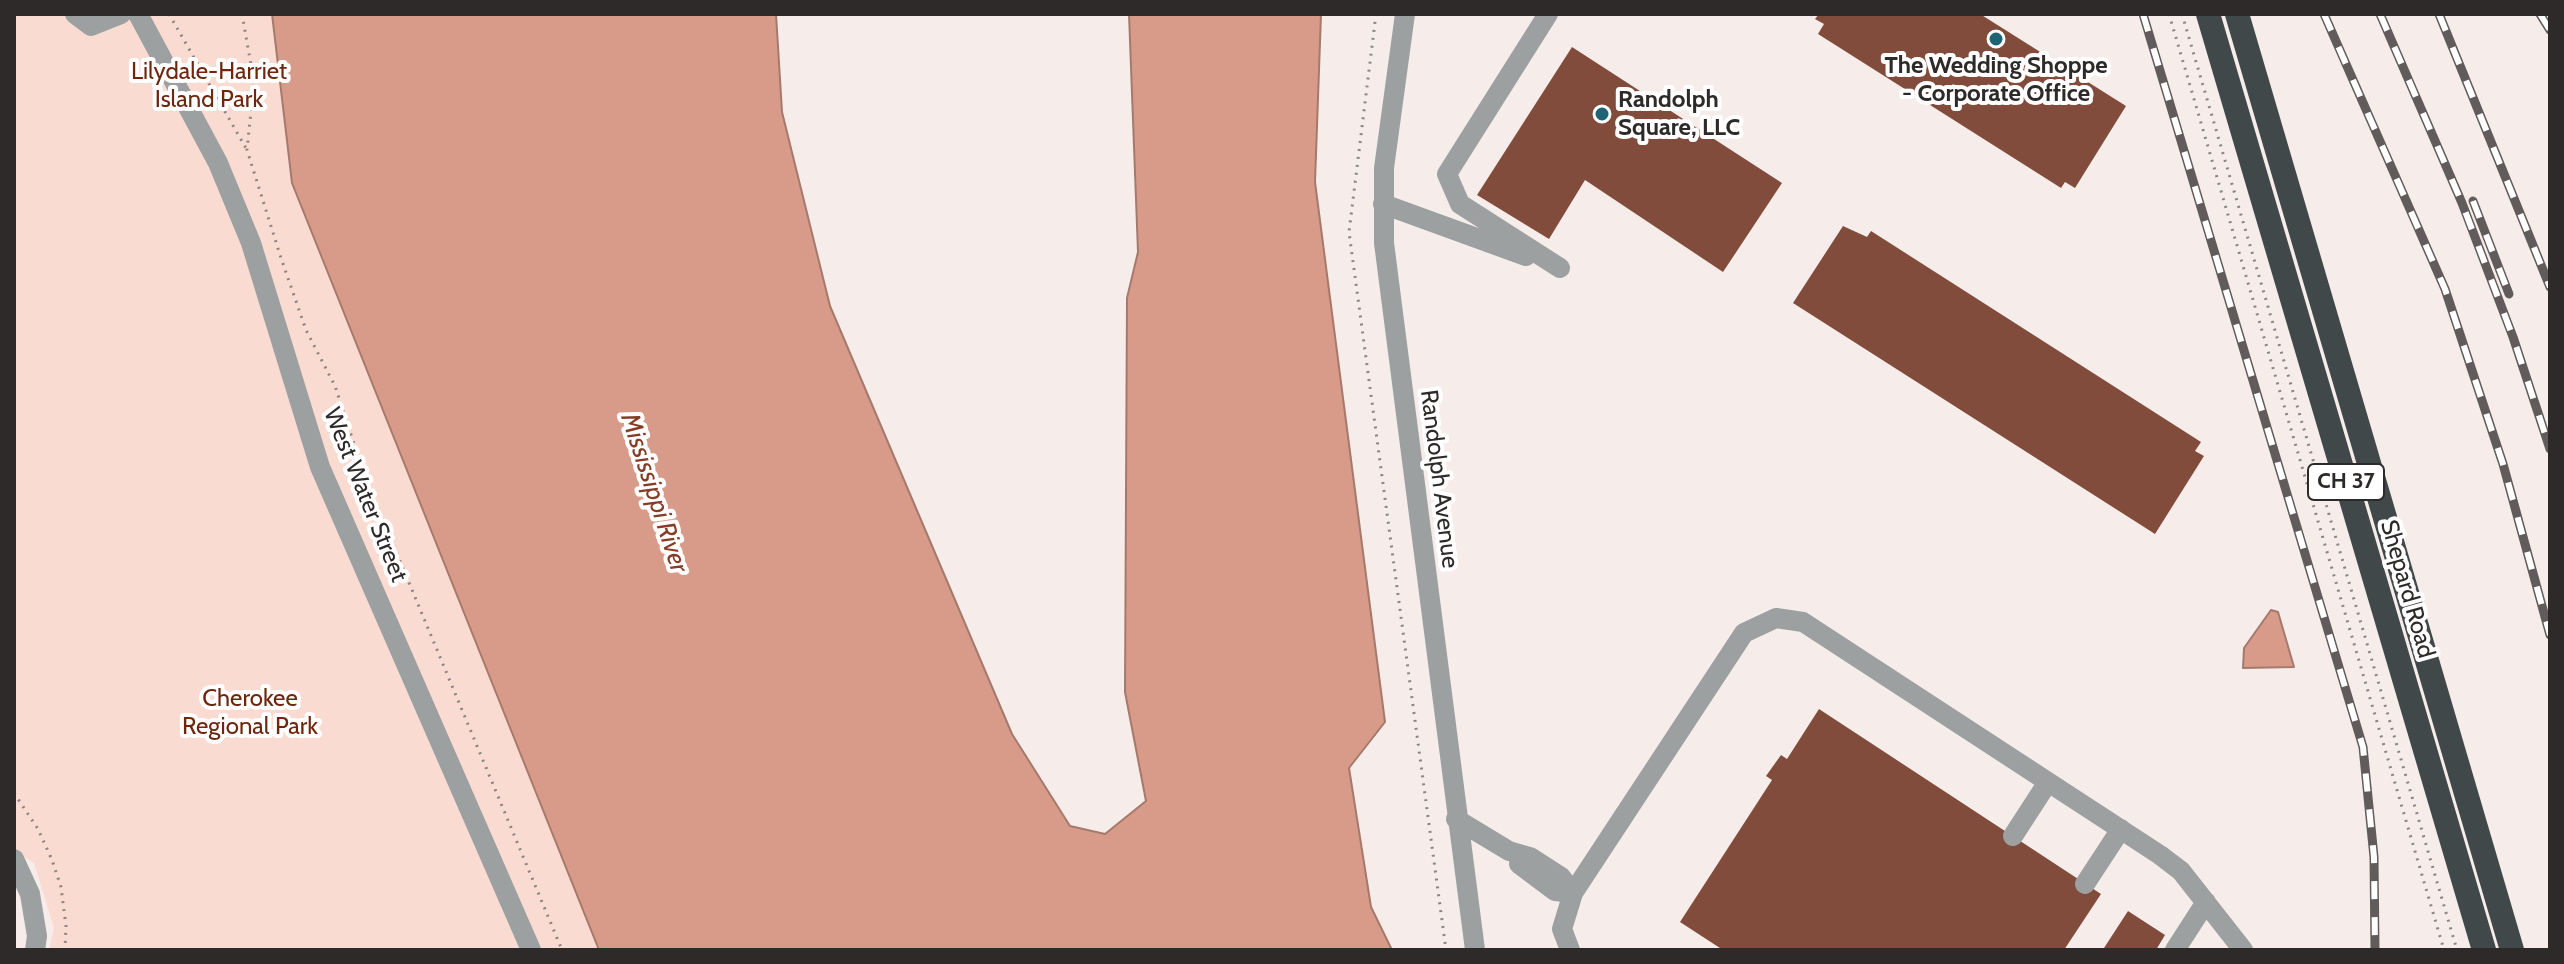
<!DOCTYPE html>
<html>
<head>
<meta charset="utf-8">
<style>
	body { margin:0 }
	#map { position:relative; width:2564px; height:964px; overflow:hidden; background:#f6edeb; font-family:Cabin,sans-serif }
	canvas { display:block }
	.frame { position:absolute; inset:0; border:16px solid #2d2a29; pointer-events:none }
</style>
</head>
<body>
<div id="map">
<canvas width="2564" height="964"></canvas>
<div class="frame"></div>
</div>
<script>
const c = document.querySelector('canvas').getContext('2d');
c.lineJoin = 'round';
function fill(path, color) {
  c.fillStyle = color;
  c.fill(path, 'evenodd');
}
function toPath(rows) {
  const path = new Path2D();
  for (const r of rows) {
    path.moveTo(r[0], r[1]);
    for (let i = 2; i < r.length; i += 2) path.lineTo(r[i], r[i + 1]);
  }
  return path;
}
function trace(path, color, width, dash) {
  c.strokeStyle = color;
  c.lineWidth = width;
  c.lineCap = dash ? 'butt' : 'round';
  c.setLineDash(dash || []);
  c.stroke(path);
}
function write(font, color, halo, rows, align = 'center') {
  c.font = font + ' Cabin,sans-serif';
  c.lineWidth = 8;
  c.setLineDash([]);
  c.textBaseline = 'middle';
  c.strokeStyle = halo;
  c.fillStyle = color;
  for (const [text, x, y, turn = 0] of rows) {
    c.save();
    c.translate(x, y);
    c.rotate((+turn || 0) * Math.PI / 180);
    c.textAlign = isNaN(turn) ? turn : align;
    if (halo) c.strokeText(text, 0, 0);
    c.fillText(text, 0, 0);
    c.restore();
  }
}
const green = toPath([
	[14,14,272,14,292,183,599,950,49,950,54,928,34,863,14,850]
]);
const water = toPath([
	[272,14,776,14,782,112,830,306,1012,734,1070,826,1105,834,1146,801,1125,692,1127,298,1138,252,1129,14,1321,14,1315,182,1385,722,1349,768,1371,907,1392,950,599,950,292,183,272,14],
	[2271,610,2278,612,2294,667,2243,668,2244,648,2271,610]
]);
const building = toPath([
	[1819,14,1980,14,2126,106,2075,188,2065,182,2061,188,1818,34,1824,24,1815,19],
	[1572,47,1782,183,1723,272,1585,180,1549,239,1477,195],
	[1843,226,1867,237,1871,231,2201,442,2195,451,2204,456,2155,534,1793,303],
	[1819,709,2101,894,2064,950,1723,950,1680,922,1772,780,1766,776,1781,755,1787,759],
	[2128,911,2165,935,2156,950,2104,948]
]);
const path = toPath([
	[169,14,247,150],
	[242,14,254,82,247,150,281,258,306,330,335,386,365,477,562,950],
	[1376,14,1349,232,1446,950],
	[2169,14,2444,950],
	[2182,14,2457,950],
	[221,104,253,98],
	[14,793,38,829,52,860,61,887,66,926,65,950]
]);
const minor = toPath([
	[75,14,91,26,121,14],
	[138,14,218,163,251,243,320,467,531,950],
	[1405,14,1384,168,1384,243,1475,950],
	[1548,14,1447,174,1460,204,1560,268],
	[1383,204,1526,256],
	[1456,819,1509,851,1530,857,1561,877,1573,893],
	[2013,836,2048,782],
	[14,859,30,894,37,936,35,950],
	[1519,864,1555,891,1573,893],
	[2085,884,2121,829],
	[1570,950,1562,929,1573,893,1744,633,1776,618,1803,622,2160,855,2181,871,2243,950],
	[2175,950,2206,902]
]);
const highway = toPath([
	[2208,14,2484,950],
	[2237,14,2512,950]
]);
const rail = toPath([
	[2143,14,2363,747,2374,857,2375,950],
	[2324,14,2445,289,2503,464,2550,635],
	[2380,14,2462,203,2513,337,2550,449],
	[2439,14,2550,287],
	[2540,14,2550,30],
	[2473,201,2509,294]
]);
const markers = [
	[1996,39,8,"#1f6475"],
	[1602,114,8,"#1f6475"]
];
const shields = [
	[2346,482,76]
];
const shieldNames = [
	["CH 37",2346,482]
];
const poiNames = [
	["The Wedding Shoppe",1996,66],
	["- Corporate Office",1996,94],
	["Randolph",1618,100,"left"],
	["Square, LLC",1618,128,"left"]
];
const parkNames = [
	["Lilydale-Harriet",209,72],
	["Island Park",209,100],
	["Cherokee",250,699],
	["Regional Park",250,727]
];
const streetNames = [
	["Randolph Avenue",1439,479,83],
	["West Water Street",365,495,68],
	["Shepard Road",2407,589,74]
];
const waterNames = [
	["Mississippi River",654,493,72]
];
fill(green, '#fadbd1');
fill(water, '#d89b89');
trace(water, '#a5796c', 2);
fill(building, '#824c3c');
trace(path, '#8b8583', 3, [2, 6]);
trace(minor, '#9ca0a1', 20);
trace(highway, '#41484a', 24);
trace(rail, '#615c5b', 9);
trace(rail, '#fff', 6, [18]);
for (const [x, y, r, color] of markers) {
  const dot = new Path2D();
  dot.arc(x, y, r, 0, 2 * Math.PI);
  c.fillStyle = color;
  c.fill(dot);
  trace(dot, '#fff', 3);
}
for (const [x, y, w] of shields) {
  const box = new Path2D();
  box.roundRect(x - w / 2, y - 18, w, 36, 6);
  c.fillStyle = '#fff';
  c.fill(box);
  trace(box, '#2d2a29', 2);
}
write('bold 22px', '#2d2a29', null, shieldNames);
write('bold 24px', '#2d2a29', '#fff', poiNames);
write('24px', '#6e260f', '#fff', parkNames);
write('24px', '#2d2a29', '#fff', streetNames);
write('italic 26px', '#863c25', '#fff', waterNames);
</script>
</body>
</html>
